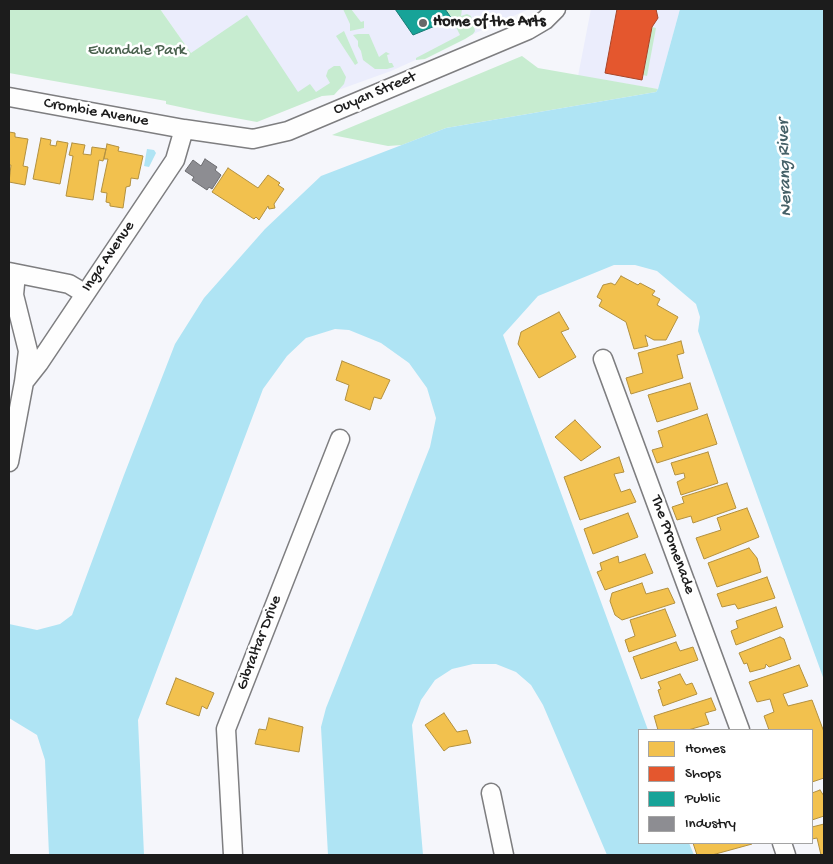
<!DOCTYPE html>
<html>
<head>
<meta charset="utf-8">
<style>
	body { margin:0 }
	#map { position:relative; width:833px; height:864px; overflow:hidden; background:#f5f6fb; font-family:"Gochi Hand",sans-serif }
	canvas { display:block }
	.frame { position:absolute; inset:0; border:10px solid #1c1c1c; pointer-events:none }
	.legend { position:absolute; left:638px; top:729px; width:175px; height:115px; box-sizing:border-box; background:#fff; border:1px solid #a4a4a4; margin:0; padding:6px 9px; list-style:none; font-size:15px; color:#1c1c1c }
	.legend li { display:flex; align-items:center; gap:10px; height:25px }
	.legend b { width:25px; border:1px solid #a4a4a4 }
</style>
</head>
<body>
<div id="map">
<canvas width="833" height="864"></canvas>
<div class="frame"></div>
<ul class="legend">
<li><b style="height:14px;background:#f2c14e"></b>Homes</li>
<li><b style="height:14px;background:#e4572e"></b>Shops</li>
<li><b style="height:14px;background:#17a398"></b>Public</li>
<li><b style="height:14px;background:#8d8d92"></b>Industry</li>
</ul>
</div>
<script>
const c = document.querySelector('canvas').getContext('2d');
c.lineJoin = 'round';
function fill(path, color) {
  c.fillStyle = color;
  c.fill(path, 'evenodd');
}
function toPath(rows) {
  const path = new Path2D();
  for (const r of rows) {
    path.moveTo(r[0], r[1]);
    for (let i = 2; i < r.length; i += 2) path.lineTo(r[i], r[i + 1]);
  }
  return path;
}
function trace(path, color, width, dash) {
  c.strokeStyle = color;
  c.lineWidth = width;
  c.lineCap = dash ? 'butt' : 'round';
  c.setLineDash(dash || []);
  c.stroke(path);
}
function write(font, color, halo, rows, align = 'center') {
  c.font = font + ' "Gochi Hand",sans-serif';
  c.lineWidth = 5;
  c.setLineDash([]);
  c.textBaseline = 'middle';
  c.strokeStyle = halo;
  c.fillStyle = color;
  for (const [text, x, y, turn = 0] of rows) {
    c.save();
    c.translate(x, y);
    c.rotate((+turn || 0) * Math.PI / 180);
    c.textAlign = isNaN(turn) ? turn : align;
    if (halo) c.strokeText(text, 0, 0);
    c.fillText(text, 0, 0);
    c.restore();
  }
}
const built = toPath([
	[160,9,529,9,391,71,305,102,191,53],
	[591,9,680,9,658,89,578,76]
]);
const green = toPath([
	[9,9,160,9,191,53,247,15,298,92,310,84,316,92,330,83,326,76,328,70,334,66,340,66,346,77,344,84,334,95,322,96,257,122,208,113,166,104,166,101,9,73],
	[343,9,351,9,361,22,364,21,364,28,350,31,350,24],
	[445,9,462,9,461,16,467,14,471,16,475,31,473,34,465,39,425,59,416,60,416,58,460,35,452,19],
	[652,27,656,28,647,76,643,75],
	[344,31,358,63,355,65,336,36],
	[358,34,369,34,379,57,386,52,390,54,387,55,389,63,392,63,394,67,387,69,375,69,363,60,361,51,358,46,358,41,353,35],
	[522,56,538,68,658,89,656,92,446,128,402,145,388,146,332,135]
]);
const water = toPath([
	[680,9,824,9,824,680,698,331,700,317,696,304,657,271,635,265,614,265,538,296,503,335,648,730,639,730,639,843,689,843,694,855,607,855,543,705,531,685,516,672,496,664,473,664,452,669,435,680,421,700,412,725,423,855,328,855,321,727,326,708,430,447,436,418,427,388,409,363,381,343,349,330,335,329,306,338,287,356,263,389,138,720,144,855,49,855,45,760,37,735,9,718,9,624,37,630,60,624,72,615,124,475,175,344,204,298,265,229,321,176,446,128,656,92,658,89],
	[147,149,154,150,156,153,149,167,144,166]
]);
const homes = toPath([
	[9,132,15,133,15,137,28,139,23,166,28,167,25,185,9,182,11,165,9,165,9,132],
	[41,138,51,140,50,145,56,146,57,141,68,143,60,184,33,179,41,138],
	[72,143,85,145,83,154,91,155,92,147,106,149,103,161,99,160,93,200,66,196,73,156,69,155,72,143],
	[107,144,119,147,118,151,143,156,138,179,131,178,130,186,126,187,123,208,110,206,110,203,106,202,107,193,101,192,108,159,104,159,107,144],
	[228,168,258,188,268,175,280,183,278,185,284,189,274,204,275,208,269,209,268,206,259,220,256,217,254,219,212,192,228,168],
	[621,276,638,285,640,283,655,291,652,295,660,299,657,305,678,317,666,340,654,340,645,335,648,346,634,349,626,322,599,306,602,300,597,297,603,285,611,283,615,285,621,276],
	[559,312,569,329,561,332,576,357,539,378,518,344,521,332,559,312],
	[681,341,684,353,677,355,683,378,631,394,626,378,643,373,638,353,681,341],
	[342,361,390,380,381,399,374,397,370,410,345,400,349,385,336,380,342,361],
	[690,383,698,409,657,422,648,395,690,383],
	[707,414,717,444,657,463,652,450,663,447,658,431,707,414],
	[575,420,601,447,581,461,555,437,575,420],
	[708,452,718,483,681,495,677,482,685,478,684,473,675,475,671,463,708,452],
	[619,457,624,472,614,474,621,492,630,489,636,502,580,520,564,477,619,457],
	[727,483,736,508,693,523,691,516,677,520,672,507,684,503,682,497,727,483],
	[747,508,759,537,704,559,696,538,721,530,717,518,747,508],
	[628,513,638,537,593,554,584,529,628,513],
	[749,548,757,558,761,572,717,587,708,563,749,548],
	[645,554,653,573,605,590,597,572,602,570,600,563,618,556,619,563,645,554],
	[767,577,775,598,738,609,735,604,722,607,717,594,767,577],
	[642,583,646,594,668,588,675,603,622,620,615,615,610,601,612,593,642,583],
	[776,607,783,627,736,645,731,631,738,628,736,621,776,607],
	[665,609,676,636,629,652,625,640,635,636,630,620,665,609],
	[780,637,784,639,791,659,769,667,766,664,765,668,750,672,747,663,744,664,739,653,780,637],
	[676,642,680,651,693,647,698,660,641,679,633,657,676,642],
	[799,665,808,686,783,694,788,706,812,700,824,732,824,778,812,782,812,730,769,730,764,716,774,712,770,699,757,702,749,682,799,665],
	[680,674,686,685,692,683,697,694,663,706,658,690,661,689,658,682,680,674],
	[176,678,214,693,207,709,202,706,199,716,166,704,176,678],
	[711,698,716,710,705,713,709,724,688,730,658,730,654,716,711,698],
	[444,713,457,732,467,730,471,743,449,747,444,751,425,725,444,713],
	[269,718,303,727,299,752,255,744,259,729,266,730,269,718],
	[820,790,824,796,824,816,812,820,812,793,820,790],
	[824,824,824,855,821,855,817,838,812,839,812,827,824,824],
	[693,843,751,843,752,844,712,855,697,855,693,843]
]);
const shops = toPath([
	[617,9,656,9,658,18,652,27,642,80,605,73,617,9]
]);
const public = toPath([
	[395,9,445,9,452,19,413,35,395,9]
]);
const industry = toPath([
	[205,159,217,167,215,170,221,175,212,189,209,187,207,190,192,180,194,177,185,171,193,160,201,166,205,159]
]);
const minor = toPath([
	[9,97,184,129,253,139,288,131,528,30,545,20,556,9],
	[9,272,69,284,84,293],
	[603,359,740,730],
	[24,382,39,363,175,160,184,129],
	[9,462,24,382,28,351,14,295,16,274],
	[491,793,504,855],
	[782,843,786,855],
	[233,855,226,729,340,439]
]);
const markers = [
	[423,23,5,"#68686a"]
];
const poiNames = [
	["Home of the Arts",433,23]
];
const parkNames = [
	["Evandale Park",137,52]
];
const streetNames = [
	["Ouyan Street",375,94,-23],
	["Crombie Avenue",96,113,10],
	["Inga Avenue",109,257,-56],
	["The Promenade",672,545,70],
	["Gibraltar Drive",260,643,-69]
];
const waterNames = [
	["Nerang River",786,168,-92]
];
fill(built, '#ebedfc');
fill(green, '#c7ecd0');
fill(water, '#afe4f4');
fill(homes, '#f2c14e');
trace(homes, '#b2903f', 1);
fill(shops, '#e4572e');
trace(shops, '#a84529', 1);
fill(public, '#17a398');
trace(public, '#187a73', 1);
fill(industry, '#8d8d92');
trace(industry, '#6b6b6f', 1);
trace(minor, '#7e7e80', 21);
trace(minor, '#fefefe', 18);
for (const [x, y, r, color] of markers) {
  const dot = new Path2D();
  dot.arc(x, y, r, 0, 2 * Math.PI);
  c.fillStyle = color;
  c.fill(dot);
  trace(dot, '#fff', 2);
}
write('bold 16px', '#1c1c1c', '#fff', poiNames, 'left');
write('16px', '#4b624f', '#fff', parkNames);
write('16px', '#1c1c1c', '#fff', streetNames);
write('italic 18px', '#456067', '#fff', waterNames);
</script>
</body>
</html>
